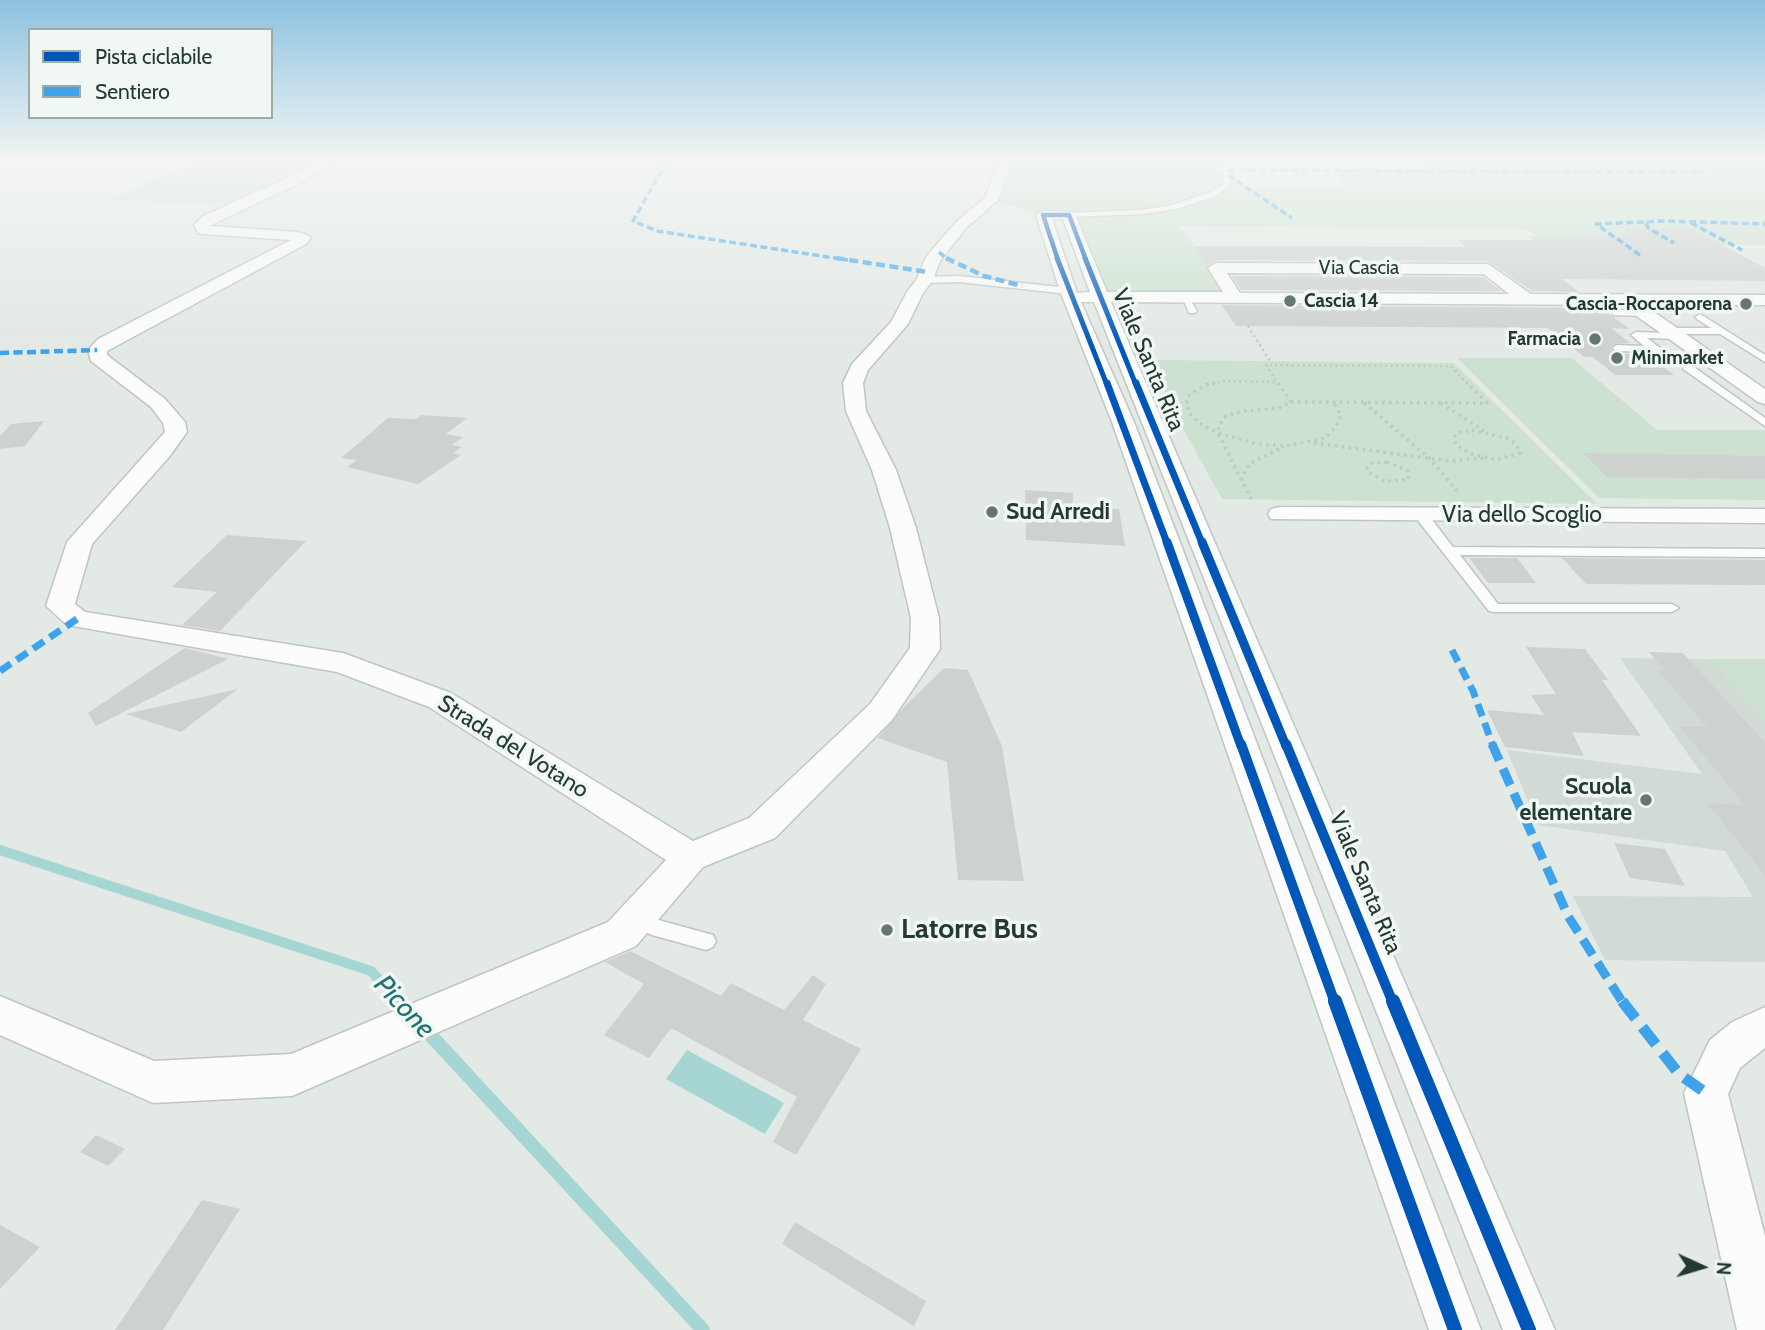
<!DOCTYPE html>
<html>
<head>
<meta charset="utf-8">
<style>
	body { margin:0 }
	#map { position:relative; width:1765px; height:1330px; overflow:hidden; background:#e3e9e5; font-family:Cabin,sans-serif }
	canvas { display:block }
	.legend { position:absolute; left:28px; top:28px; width:245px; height:91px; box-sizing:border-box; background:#f1f7f3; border:2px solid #9eaba5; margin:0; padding:9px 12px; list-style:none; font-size:21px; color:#223a2f }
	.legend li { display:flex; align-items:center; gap:14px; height:35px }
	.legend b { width:35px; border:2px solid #9eaba5 }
	.north { position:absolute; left:1667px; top:1232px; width:70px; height:70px; -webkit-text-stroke:5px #f1f7f3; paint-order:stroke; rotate:94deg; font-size:19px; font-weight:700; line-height:28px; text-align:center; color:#223a2f }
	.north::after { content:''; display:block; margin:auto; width:24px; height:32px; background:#223a2f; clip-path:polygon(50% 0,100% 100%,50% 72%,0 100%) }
</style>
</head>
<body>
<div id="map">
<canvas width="1765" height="1330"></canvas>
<ul class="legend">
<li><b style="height:9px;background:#0057b8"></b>Pista ciclabile</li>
<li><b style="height:9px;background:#3ea3eb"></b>Sentiero</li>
</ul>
<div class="north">N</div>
</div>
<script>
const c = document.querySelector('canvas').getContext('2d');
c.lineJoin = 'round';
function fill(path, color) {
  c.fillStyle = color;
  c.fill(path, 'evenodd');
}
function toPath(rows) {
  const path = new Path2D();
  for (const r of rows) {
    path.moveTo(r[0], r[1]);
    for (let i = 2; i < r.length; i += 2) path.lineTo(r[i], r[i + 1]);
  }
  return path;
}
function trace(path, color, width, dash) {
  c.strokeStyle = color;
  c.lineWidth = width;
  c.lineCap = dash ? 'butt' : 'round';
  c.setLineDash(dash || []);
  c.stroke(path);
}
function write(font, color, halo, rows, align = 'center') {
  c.font = font + ' Cabin,sans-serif';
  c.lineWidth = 7;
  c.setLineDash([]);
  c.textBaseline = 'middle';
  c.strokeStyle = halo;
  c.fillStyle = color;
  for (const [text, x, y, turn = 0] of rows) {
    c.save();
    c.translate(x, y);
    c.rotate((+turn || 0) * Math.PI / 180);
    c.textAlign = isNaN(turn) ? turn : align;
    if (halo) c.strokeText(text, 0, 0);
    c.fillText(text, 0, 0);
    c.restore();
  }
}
const built = toPath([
	[204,161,316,161,238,204,114,200,146,183],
	[1620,658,1708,659,1765,719,1765,962,1605,960,1573,896,1753,897,1725,851,1538,825,1507,750,1702,774]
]);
const green = toPath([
	[1004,161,1222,161,1228,170,1252,190,1344,188,1338,170,1434,170,1422,161,1765,161,1765,245,1550,245,1527,229,1179,226,1235,299,1100,297,1069,215,1043,215,991,200],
	[1457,358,1572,358,1657,430,1765,430,1765,500,1599,498],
	[1153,360,1454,363,1597,504,1222,499,1169,403],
	[1708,659,1765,659,1765,719]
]);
const water = toPath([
	[687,1050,784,1103,765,1134,666,1079]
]);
const streamFar1 = toPath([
	[0,850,371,971,401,1003]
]);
const stream = toPath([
	[399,1001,411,1014],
	[423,1027,703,1330]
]);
const building = toPath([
	[1623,229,1693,229,1765,268,1765,281,1562,279,1579,292,1532,291,1488,261,1216,260,1207,266,1194,246,1466,247,1457,240,1535,240,1528,236,1635,236],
	[1232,276,1483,277,1501,291,1241,290],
	[1221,305,1601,308,1630,329,1611,328,1630,343,1616,343,1610,347,1611,350,1617,354,1646,354,1674,375,1615,375,1593,357,1584,357,1548,328,1236,326],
	[421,415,467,418,446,434,463,437,452,445,462,447,453,453,461,455,418,484,347,467,357,460,341,458,388,418,416,419],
	[44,421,25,446,0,449,0,436,11,424],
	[1583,453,1765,456,1765,479,1607,477],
	[1025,490,1073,493,1073,507,1119,509,1125,546,1026,540],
	[227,535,306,541,220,631,182,625,217,592,172,587],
	[1469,558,1517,558,1536,583,1488,583],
	[1562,558,1765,560,1765,585,1586,584],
	[1526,647,1585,649,1608,680,1602,680,1641,736,1572,732,1584,756,1505,747,1487,710,1544,715,1531,695,1556,694],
	[185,648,228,659,96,726,88,713],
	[1649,652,1683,653,1765,743,1765,875,1708,804,1745,805,1679,726,1707,727,1658,670,1665,671],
	[944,668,968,670,1002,746,1024,881,958,880,947,762,878,738,904,707],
	[238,689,181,732,126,714],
	[1614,843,1665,849,1685,886,1630,878],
	[630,951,721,996,731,983,784,1010,813,975,826,984,803,1020,861,1049,796,1155,773,1142,797,1097,671,1028,649,1058,604,1035,644,984,605,962],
	[96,1135,125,1149,108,1166,80,1152],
	[202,1200,240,1209,163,1330,115,1330],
	[795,1222,926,1301,914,1326,782,1244],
	[0,1225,40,1247,0,1289]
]);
const pathFar1 = toPath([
	[1248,326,1272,364],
	[1207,385,1224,381,1277,382],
	[1279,385,1266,365,1451,366,1469,385]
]);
const path = toPath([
	[1215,383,1205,385,1190,394,1186,403,1191,415,1199,423,1218,433,1257,444,1285,446,1325,438,1335,428,1341,416,1334,403],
	[1278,383,1291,402],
	[1291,402,1487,403,1467,383],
	[1364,403,1429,458,1459,493],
	[1441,403,1484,431],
	[1472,430,1507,438,1516,444,1520,453,1497,460,1472,454,1456,445,1454,437,1457,433,1472,430],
	[1314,443,1450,461,1485,458],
	[1387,462,1408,471,1408,480,1384,481,1368,472,1367,468,1372,463,1387,462],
	[1241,480,1249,464,1284,446],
	[1251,499,1218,433,1219,425,1226,416,1244,411,1279,408,1291,402]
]);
const lane = toPath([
	[1201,161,1209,161,1225,170,1228,168,1231,170,1229,185,1217,196,1176,209,1142,214,1069,217,1065,215,1069,213,1142,210,1172,205,1211,192,1223,184,1224,175,1201,161],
	[959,276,1068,288,1072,291,1068,294,959,282,925,283,921,280,925,277,959,276],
	[1182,296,1188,296,1197,311,1195,313,1189,313,1182,296],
	[1616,310,1645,310,1650,313,1645,316,1613,315,1613,311,1616,310],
	[1700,314,1765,355,1765,362,1720,334,1679,334,1681,336,1676,339,1647,338,1672,357,1715,358,1715,362,1711,363,1670,363,1653,352,1617,351,1612,348,1617,345,1644,346,1631,335,1636,332,1665,333,1666,329,1669,328,1711,328,1697,319,1695,317,1700,314],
	[1683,365,1691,365,1765,418,1765,426,1683,369,1683,365],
	[1421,511,1426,512,1453,547,1765,549,1765,557,1460,555,1498,604,1672,604,1679,608,1672,612,1494,612,1489,611,1416,518,1414,515,1421,511],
	[636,911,662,921,713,935,716,941,713,947,706,950,652,935,629,925,626,919,629,913,636,911]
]);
const street = toPath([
	[317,161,331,161,304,181,209,226,297,232,308,235,311,238,306,244,107,351,107,355,165,399,185,422,187,432,169,457,92,544,75,604,85,612,343,653,451,693,693,841,749,818,870,704,910,648,911,618,890,528,872,470,846,411,843,383,852,364,891,322,907,292,917,279,926,257,956,222,985,198,999,161,1011,161,998,200,966,228,940,261,933,280,923,293,908,324,868,370,863,383,866,411,896,470,916,528,939,618,940,649,892,720,775,838,703,867,636,946,292,1096,153,1103,0,1035,0,996,154,1061,291,1054,608,922,666,860,429,707,337,672,67,625,46,606,67,542,165,432,163,423,151,407,91,361,88,350,98,339,291,240,203,234,198,233,194,225,203,216,294,175,317,161],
	[1216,161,1228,161,1234,170,1228,174,1224,173,1216,161],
	[1043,211,1074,212,1107,292,1223,292,1208,268,1216,263,1488,264,1531,294,1765,295,1765,305,1644,305,1765,389,1765,404,1758,402,1621,305,1111,302,1555,1330,1503,1330,1094,302,1081,302,1134,422,1481,1330,1429,1330,1112,422,1060,291,1036,215,1043,211],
	[1052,219,1063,219,1090,292,1077,293,1052,219],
	[1227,273,1484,274,1509,294,1240,293,1227,273],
	[1280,507,1765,509,1765,523,1271,519,1268,514,1271,509,1280,507],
	[1765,1007,1765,1048,1740,1068,1728,1094,1765,1236,1765,1330,1737,1330,1684,1093,1710,1040,1732,1022,1765,1007]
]);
const quietFar4 = toPath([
	[667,161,633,221,657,231,848,260],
	[1228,170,1705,172],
	[1228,175,1292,218],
	[1646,223,1648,228,1674,243],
	[1691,223,1742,250],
	[939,252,948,260],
	[1640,255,1596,224,1664,221,1765,224]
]);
const quietFar3 = toPath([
	[836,258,928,272],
	[946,258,984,276,1022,286],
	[0,353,97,350]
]);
const quietFar2 = toPath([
	[1452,650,1473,691,1493,746],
	[0,671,77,619]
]);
const quietFar1 = toPath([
	[1492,744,1568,916,1623,1003]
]);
const quiet = toPath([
	[1622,1001,1679,1074,1706,1093]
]);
const cyclewayFar5 = toPath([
	[1058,260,1043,215,1069,215,1086,260]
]);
const cyclewayFar4 = toPath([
	[1057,258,1107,385],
	[1085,258,1136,385]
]);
const cyclewayFar3 = toPath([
	[1107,383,1167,543],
	[1136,383,1202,543]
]);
const cyclewayFar2 = toPath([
	[1167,542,1241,746],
	[1202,542,1286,746]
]);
const cyclewayFar1 = toPath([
	[1241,744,1335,1003],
	[1286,744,1393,1003]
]);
const cycleway = toPath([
	[1335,1001,1455,1330],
	[1393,1001,1529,1330]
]);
const markers = [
	[1290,301,7,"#66776f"],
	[1746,304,7,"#66776f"],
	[1595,339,7,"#66776f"],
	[1617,358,7,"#66776f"],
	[992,512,7,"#66776f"],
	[1646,800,7,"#66776f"],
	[887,930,7,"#66776f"]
];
const farStreetnames = [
	["Via Cascia",1359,268]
];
const farPoinames = [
	["Cascia 14",1304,301],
	["Cascia-Roccaporena",1732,304,"right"],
	["Farmacia",1581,339,"right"],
	["Minimarket",1631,358]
];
const streetNames = [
	["Viale Santa Rita",1148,360,67],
	["Via dello Scoglio",1522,515],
	["Strada del Votano",513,747,32],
	["Viale Santa Rita",1365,883,67]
];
const poiNames = [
	["Sud Arredi",1006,512],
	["Scuola",1632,787,"right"],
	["elementare",1632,813,"right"]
];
const nearPoinames = [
	["Latorre Bus",901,930]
];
const nearWaternames = [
	["Picone",404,1007,47]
];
fill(built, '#d1dad4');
fill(green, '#cce1cf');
fill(water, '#a5d6d4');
trace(streamFar1, '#a5d6d4', 10);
trace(stream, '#a5d6d4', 14);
fill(building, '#cdd2cf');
trace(lane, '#c0c5c2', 3);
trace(street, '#c0c5c2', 3);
trace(pathFar1, '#c0c9c4', 2.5, [2, 3.5]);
trace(path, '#c0c9c4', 3.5, [2.5, 4.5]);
fill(lane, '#fbfcfb');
fill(street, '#fbfcfb');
trace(quietFar4, '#3ea3eb', 3.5, [7, 3.5]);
trace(quietFar3, '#3ea3eb', 4.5, [9, 4.5]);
trace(quietFar2, '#3ea3eb', 7, [13, 7]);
trace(quietFar1, '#3ea3eb', 9, [18, 9]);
trace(quiet, '#3ea3eb', 11, [22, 11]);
trace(cyclewayFar5, '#0057b8', 4.5);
trace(cyclewayFar4, '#0057b8', 5);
trace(cyclewayFar3, '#0057b8', 7);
trace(cyclewayFar2, '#0057b8', 9);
trace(cyclewayFar1, '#0057b8', 10);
trace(cycleway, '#0057b8', 14);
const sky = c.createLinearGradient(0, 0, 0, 347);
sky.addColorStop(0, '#8dc2e0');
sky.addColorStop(0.46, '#f2f5f3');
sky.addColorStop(1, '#f2f5f300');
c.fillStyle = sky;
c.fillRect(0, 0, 1765, 347);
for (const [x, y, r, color] of markers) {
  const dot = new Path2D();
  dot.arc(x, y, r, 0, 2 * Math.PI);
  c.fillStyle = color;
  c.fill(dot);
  trace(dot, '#f1f7f3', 2.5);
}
write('19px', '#223a2f', '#f1f7f3', farStreetnames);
write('bold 19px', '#223a2f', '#f1f7f3', farPoinames, 'left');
write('23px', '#223a2f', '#f1f7f3', streetNames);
write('bold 23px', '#223a2f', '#f1f7f3', poiNames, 'left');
write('bold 28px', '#223a2f', '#f1f7f3', nearPoinames, 'left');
write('italic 28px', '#1f7473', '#f1f7f3', nearWaternames);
</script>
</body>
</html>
